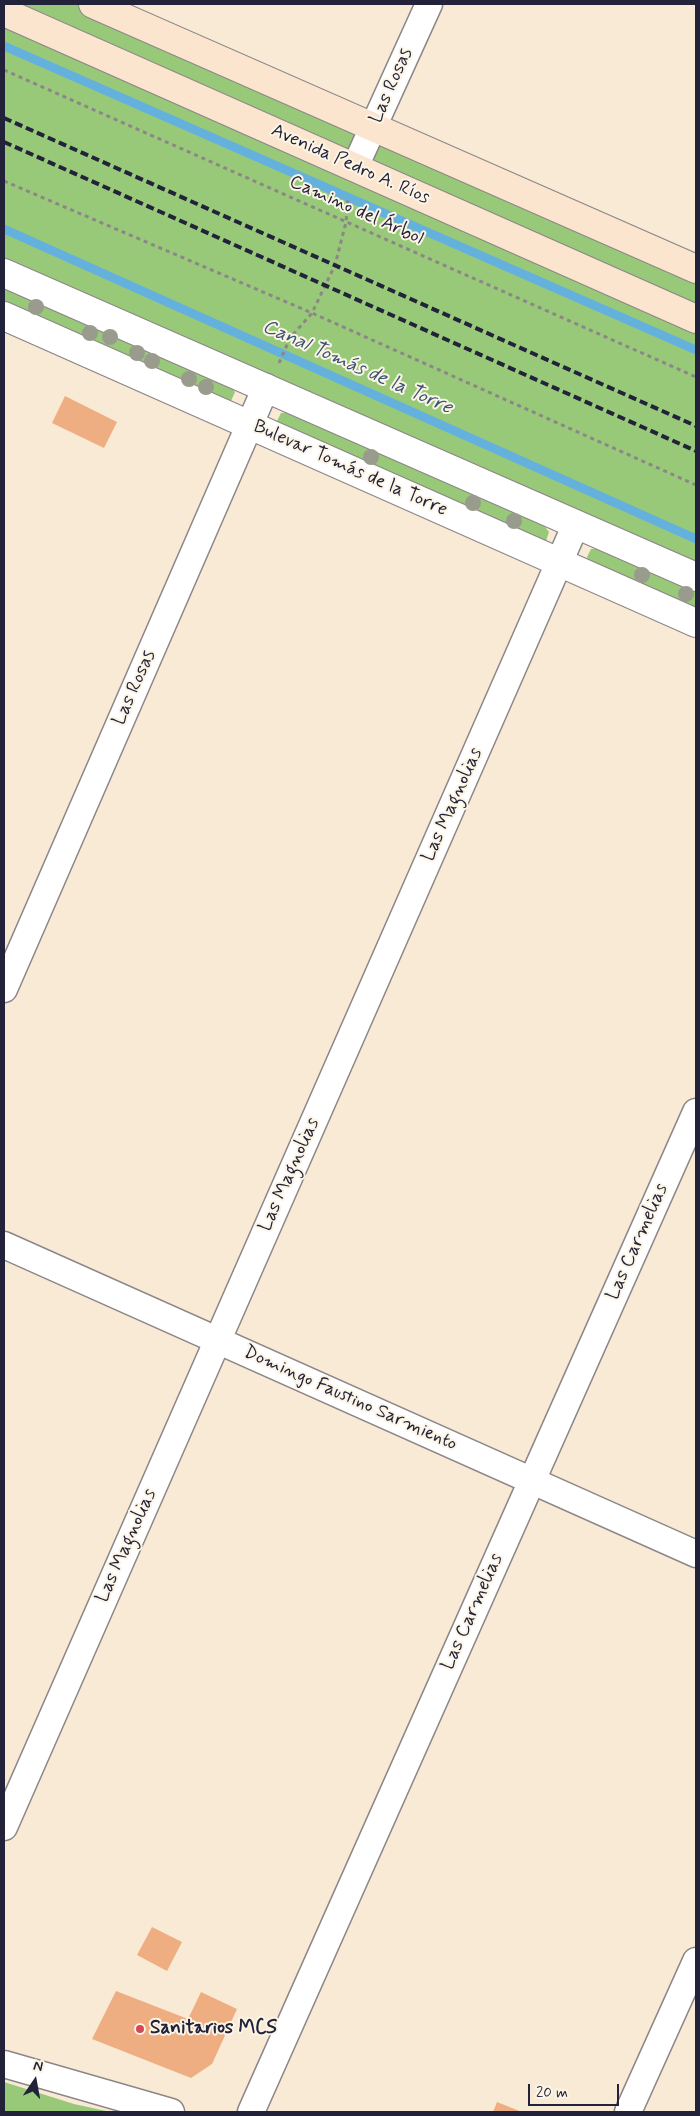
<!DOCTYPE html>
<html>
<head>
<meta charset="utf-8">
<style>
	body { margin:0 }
	#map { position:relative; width:700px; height:2116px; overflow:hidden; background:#f8ead4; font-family:Mynerve,sans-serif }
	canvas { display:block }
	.frame { position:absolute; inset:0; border:5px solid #22223b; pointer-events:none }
	.north { position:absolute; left:10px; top:2056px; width:50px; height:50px; -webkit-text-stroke:4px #fcf5e5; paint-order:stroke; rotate:12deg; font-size:14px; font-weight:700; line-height:20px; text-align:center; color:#22223b }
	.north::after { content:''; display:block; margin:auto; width:18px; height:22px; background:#22223b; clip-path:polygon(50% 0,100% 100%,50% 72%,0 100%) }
	.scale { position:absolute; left:528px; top:2084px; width:91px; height:22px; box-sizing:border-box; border:2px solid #22223b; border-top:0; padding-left:6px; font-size:15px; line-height:18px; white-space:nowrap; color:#22223b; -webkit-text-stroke:4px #fcf5e5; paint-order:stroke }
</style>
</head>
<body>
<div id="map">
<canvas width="700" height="2116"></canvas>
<div class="frame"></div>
<div class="north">N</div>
<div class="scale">20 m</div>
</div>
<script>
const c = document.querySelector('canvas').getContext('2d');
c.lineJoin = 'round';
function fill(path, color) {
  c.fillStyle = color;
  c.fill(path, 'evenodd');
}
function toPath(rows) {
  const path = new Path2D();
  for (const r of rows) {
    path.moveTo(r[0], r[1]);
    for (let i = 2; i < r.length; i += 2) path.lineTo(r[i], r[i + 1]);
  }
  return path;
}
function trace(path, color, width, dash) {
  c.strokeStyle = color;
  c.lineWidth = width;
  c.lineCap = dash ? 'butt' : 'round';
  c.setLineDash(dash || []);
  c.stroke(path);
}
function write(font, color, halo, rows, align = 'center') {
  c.font = font + ' Mynerve,sans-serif';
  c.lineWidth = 4;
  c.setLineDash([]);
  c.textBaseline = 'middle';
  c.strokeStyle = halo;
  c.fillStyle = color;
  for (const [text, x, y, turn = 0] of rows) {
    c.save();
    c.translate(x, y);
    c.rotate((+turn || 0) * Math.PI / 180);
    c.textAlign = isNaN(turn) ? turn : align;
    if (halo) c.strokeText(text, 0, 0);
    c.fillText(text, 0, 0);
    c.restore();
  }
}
const green = toPath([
	[4,4,93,4,696,269,696,577,4,273],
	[4,285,229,384,235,392,231,401,221,403,4,306],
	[290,412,543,524,549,532,546,541,536,543,280,429,277,421,281,413],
	[600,548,696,590,696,612,590,565,587,557,591,549],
	[4,2082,74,2104,111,2112,4,2112]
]);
const stream = toPath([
	[4,46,696,350],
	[4,229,696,539]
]);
const building = toPath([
	[65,396,117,422,104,448,52,423],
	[152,1927,182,1942,167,1971,137,1955],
	[116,1991,188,2019,201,1992,237,2009,212,2064,191,2078,92,2039],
	[497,2102,522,2112,493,2112]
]);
const path = toPath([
	[4,70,696,377],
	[4,181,312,313,696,485],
	[279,363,290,338,312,313,335,265,346,222,348,197]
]);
const minor = toPath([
	[355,167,429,4],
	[4,989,266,387],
	[4,1245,696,1554],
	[4,1827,576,524],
	[4,2064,171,2112],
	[251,2112,696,1112],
	[628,2112,696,1961]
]);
const tertiary = toPath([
	[4,273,696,577],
	[4,316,696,623]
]);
const secondary = toPath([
	[93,4,696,269],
	[4,12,696,319]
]);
const rail = toPath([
	[4,118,696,426],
	[4,142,696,451]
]);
const trees = [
	[36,307],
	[90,333],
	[110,337],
	[137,353],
	[152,361],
	[189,379],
	[206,387],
	[371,457],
	[473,503],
	[514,521],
	[642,575],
	[686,594]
];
const markers = [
	[140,2029,5,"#d1495b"]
];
const streetNames = [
	["Las Rosas",392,86,-66],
	["Avenida Pedro A. Ríos",350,165,24],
	["Camino del Árbol",356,211,24],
	["Bulevar Tomás de la Torre",350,469,24],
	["Las Rosas",135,688,-66],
	["Las Magnolias",453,805,-66],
	["Las Magnolias",290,1175,-66],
	["Las Carmelias",638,1242,-66],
	["Domingo Faustino Sarmiento",350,1399,24],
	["Las Magnolias",127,1546,-66],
	["Las Carmelias",473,1612,-66]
];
const poiNames = [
	["Sanitarios MCS",150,2029]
];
const waterNames = [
	["Canal Tomás de la Torre",357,368,24]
];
fill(green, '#98c979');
trace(stream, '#65b1de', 9);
fill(building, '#eeae82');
trace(minor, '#8d8688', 29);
trace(tertiary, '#8d8688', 30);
trace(secondary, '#8d8688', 30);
trace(path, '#8d8688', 3, [4, 4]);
trace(minor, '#fff', 26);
trace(tertiary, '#fff', 28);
trace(secondary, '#fbe5cf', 28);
trace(rail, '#22223b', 4, [8, 4]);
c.fillStyle = '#999c8c';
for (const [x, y] of trees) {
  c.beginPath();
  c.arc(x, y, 8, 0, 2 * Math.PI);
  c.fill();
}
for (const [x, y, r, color] of markers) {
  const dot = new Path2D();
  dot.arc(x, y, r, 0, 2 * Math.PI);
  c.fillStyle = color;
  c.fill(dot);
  trace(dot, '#fcf5e5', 2);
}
write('19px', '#22223b', '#fcf5e5', streetNames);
write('bold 19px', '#22223b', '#fcf5e5', poiNames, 'left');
write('italic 20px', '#395474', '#fcf5e5', waterNames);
</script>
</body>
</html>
